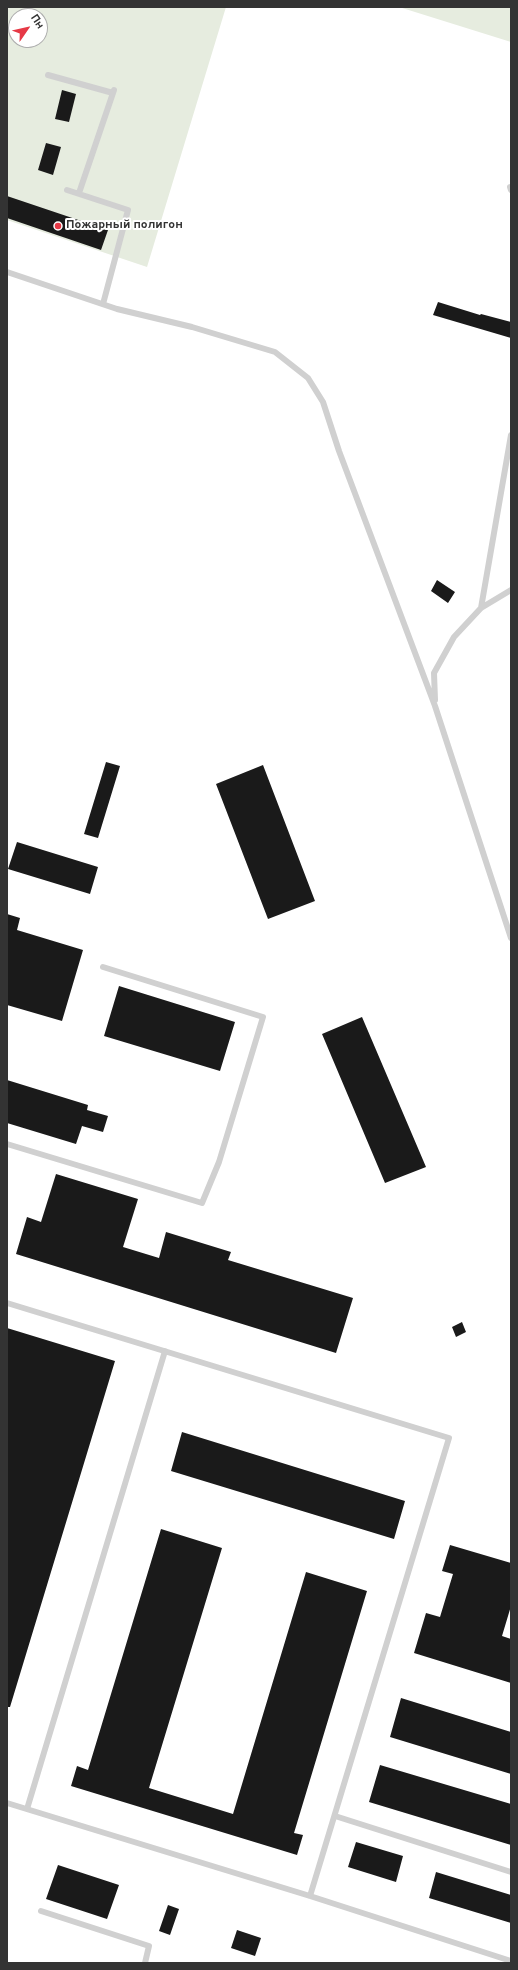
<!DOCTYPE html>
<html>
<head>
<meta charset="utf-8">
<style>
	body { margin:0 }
	#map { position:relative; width:518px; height:1970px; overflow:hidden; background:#fff; font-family:Overpass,sans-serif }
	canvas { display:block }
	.frame { position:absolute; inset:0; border:8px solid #333; pointer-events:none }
	.north { position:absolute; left:8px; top:8px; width:40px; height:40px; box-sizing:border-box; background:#fff; border:1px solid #adadad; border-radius:50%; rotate:56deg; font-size:11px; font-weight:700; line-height:16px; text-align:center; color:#333 }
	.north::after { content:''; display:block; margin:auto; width:14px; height:18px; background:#e63946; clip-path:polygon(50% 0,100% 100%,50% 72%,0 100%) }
</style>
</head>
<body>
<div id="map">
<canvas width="518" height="1970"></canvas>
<div class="frame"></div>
<div class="north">Пн</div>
</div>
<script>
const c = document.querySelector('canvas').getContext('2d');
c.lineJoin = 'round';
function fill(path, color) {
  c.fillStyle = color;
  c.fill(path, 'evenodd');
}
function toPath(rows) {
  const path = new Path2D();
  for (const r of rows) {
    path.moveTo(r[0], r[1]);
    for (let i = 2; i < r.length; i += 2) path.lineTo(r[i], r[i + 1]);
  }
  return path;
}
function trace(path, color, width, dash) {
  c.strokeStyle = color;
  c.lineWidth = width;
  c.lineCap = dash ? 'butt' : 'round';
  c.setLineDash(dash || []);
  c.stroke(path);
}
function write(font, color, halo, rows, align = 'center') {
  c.font = font + ' Overpass,sans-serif';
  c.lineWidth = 4;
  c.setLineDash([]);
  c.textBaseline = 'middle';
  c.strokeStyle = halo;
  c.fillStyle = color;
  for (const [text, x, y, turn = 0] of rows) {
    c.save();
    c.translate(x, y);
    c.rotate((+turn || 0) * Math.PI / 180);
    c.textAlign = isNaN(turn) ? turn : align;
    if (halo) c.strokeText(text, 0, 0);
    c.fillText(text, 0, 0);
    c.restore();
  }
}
const green = toPath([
	[7,7,226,7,147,267,7,220],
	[16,16,40,16,40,40,16,40],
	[399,7,511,7,511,42]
]);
const building = toPath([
	[62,90,76,94,69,122,55,119],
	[46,143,61,147,53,175,38,170],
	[7,196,108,230,101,250,7,218],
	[438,302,480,315,481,314,511,322,511,338,433,315],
	[437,580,455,592,448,603,431,591],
	[106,762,120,766,98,838,84,834],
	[263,765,315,901,268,919,216,784],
	[17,842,98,867,90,894,8,869],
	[7,914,20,918,17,930,83,950,62,1021,7,1005],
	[119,986,235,1022,220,1071,104,1036],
	[362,1017,426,1167,385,1183,322,1034],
	[7,1080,88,1105,87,1110,108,1116,103,1132,82,1126,76,1144,7,1123],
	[56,1174,138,1199,123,1247,159,1258,166,1232,231,1252,228,1260,353,1298,336,1353,16,1254,27,1217,41,1222],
	[462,1322,466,1332,456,1337,452,1327],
	[7,1328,115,1361,10,1707,7,1707],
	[182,1432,405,1501,394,1539,171,1471],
	[161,1529,222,1548,149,1788,233,1814,306,1572,367,1591,294,1833,303,1835,297,1855,71,1786,77,1766,88,1770],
	[450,1545,511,1563,511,1606,502,1636,511,1639,511,1683,414,1653,426,1613,440,1617,453,1574,442,1571],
	[401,1698,511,1732,511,1774,390,1737],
	[380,1765,511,1804,511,1845,369,1802],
	[356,1842,403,1856,396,1882,348,1867],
	[58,1865,119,1885,107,1919,46,1899],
	[436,1872,511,1895,511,1923,429,1898],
	[168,1905,179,1909,170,1935,159,1931],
	[237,1930,261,1938,255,1956,231,1948]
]);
const lane = toPath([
	[48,75,113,93],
	[510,187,511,190],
	[67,190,128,210,103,304],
	[79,193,114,90],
	[7,272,117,309,192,327,275,352,308,378,323,402,339,451,435,706,511,938],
	[481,608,511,435],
	[435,700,434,673,454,637,481,608,511,590],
	[7,1144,202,1203,219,1162,263,1017,103,967],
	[7,1303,449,1438,310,1896],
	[7,1803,310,1896,511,1961],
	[27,1809,165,1351],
	[335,1816,511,1872],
	[41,1911,149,1946,145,1963]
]);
const markers = [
	[58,226,4,"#e63946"]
];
const poiNames = [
	["Пожарный полигон",66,226]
];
fill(green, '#e6ecdf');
fill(building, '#1a1a1a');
trace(lane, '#d0d0d0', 6);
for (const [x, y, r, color] of markers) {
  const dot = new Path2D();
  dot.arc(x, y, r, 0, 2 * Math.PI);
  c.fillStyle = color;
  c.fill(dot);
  trace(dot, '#fff', 1.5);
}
write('bold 12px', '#333', '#fff', poiNames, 'left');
</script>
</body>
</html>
